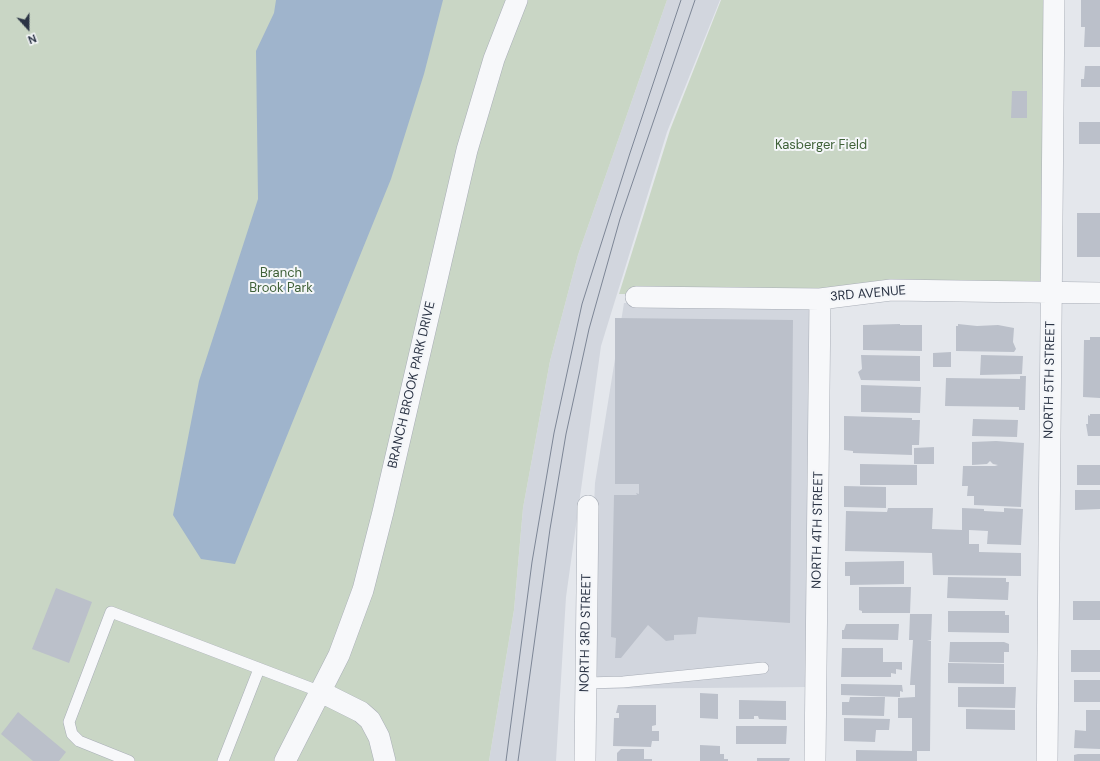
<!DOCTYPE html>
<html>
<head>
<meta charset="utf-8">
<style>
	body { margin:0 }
	#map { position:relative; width:1100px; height:761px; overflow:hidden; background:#e4e7ec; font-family:"DM Sans",sans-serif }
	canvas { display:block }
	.north { position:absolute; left:8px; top:8px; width:40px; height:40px; -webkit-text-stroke:3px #f4f6f9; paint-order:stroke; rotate:159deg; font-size:11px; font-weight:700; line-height:16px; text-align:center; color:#2b3445 }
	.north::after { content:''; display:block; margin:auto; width:14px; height:18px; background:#2b3445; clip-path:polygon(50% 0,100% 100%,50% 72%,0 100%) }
</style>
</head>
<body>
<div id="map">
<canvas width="1100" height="761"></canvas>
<div class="north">N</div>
</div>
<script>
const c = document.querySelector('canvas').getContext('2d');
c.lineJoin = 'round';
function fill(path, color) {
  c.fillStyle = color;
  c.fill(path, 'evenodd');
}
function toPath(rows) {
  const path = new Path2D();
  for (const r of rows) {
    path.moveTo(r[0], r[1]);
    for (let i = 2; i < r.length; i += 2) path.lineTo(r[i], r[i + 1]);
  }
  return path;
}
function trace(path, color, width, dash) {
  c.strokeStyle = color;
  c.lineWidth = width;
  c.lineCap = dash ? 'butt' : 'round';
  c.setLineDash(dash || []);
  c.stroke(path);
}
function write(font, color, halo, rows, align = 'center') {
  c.font = font + ' "DM Sans",sans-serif';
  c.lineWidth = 4;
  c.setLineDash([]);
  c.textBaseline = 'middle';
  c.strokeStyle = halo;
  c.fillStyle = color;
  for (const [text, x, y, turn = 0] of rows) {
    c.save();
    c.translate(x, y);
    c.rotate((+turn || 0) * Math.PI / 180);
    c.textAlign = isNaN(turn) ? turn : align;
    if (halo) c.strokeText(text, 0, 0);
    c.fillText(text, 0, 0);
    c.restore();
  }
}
const built = toPath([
	[667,0,720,0,667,132,601,346,566,597,556,761,489,761,514,610,523,508,550,361,578,255],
	[624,303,820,306,809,687,586,689,595,483]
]);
const green = toPath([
	[0,0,667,0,578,255,550,361,523,508,514,610,489,761,0,761],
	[721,0,1050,0,1040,286,806,294,619,294,670,130]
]);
const water = toPath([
	[276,0,443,0,424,74,391,179,235,564,201,559,173,515,199,381,258,199,256,51,274,13]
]);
const building = toPath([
	[1081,0,1100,0,1100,47,1084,47,1085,27,1081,27],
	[1085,66,1100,66,1100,87,1081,87,1081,79,1084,79],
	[1012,91,1027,91,1027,118,1011,118],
	[1079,122,1100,122,1100,144,1079,144],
	[1077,213,1100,213,1100,257,1077,257],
	[615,318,793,320,790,623,698,617,696,634,674,635,674,640,666,641,648,625,621,658,615,658,616,638,611,637,614,495,637,495,636,493,639,494,639,484,615,484],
	[900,324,900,325,922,325,922,351,863,350,863,325],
	[958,324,977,326,998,325,1014,328,1013,342,1016,349,1014,352,956,351,956,326,958,326],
	[1090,337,1100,337,1100,398,1083,397,1084,340,1090,340],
	[951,352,951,367,933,367,933,353],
	[861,355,920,356,920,381,861,380,858,372,862,369],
	[981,355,1023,356,1022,374,980,375],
	[1020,376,1026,376,1025,410,1019,410,1019,407,945,406,946,378,1020,379],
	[861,385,921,387,920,413,861,412],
	[1090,414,1100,414,1100,436,1088,436,1086,424,1088,424,1088,415,1090,416],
	[844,416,912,418,912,420,920,420,919,445,912,445,912,455,853,453,853,451,844,450],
	[973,419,1018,420,1017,437,972,436],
	[996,441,1024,443,1021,507,974,505,974,496,967,496,968,486,962,486,963,466,995,466,998,465,993,464,990,461,987,464,972,465,972,442],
	[934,447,934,464,914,464,914,448],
	[860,464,917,465,917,485,860,485],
	[1077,465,1100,465,1100,485,1077,485],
	[844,486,886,487,886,508,844,507],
	[1075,490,1100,490,1100,509,1075,510],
	[888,508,933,508,932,529,962,530,962,508,984,509,984,511,1004,512,1004,508,1023,509,1021,545,987,544,988,531,969,530,969,544,979,544,979,552,1021,553,1021,576,933,575,932,553,845,551,846,511,887,512],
	[904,561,904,584,850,585,850,576,845,576,845,562],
	[948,577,1006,578,1006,582,1009,582,1008,600,947,598],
	[859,587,911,587,910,613,862,613,862,611,859,610],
	[56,588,92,602,69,663,32,649],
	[1073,601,1100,601,1100,620,1073,620],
	[948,611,1005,611,1005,615,1009,615,1009,633,948,632],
	[910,614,932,614,931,640,927,641,931,641,930,751,917,751,917,761,856,761,856,750,912,751,912,718,898,718,898,698,915,697,915,685,910,685,913,640,909,640],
	[846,624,899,624,898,640,842,639,842,630,844,630],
	[950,642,1004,642,1009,644,1009,652,1004,652,1004,663,949,662],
	[842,648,883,648,883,662,902,662,902,670,896,669,896,674,891,673,891,677,841,677],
	[1071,650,1100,650,1100,672,1071,672],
	[948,663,1004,664,1004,684,948,683],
	[1074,680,1100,680,1100,702,1074,702],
	[841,684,902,685,903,692,900,691,900,697,841,695],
	[958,687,1016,687,1015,708,958,707],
	[700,693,718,694,718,719,700,718],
	[850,697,885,697,884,716,842,715,842,702,849,702],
	[739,700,786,701,786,720,759,719,758,716,754,716,754,719,739,719],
	[618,705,656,705,656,725,652,726,652,731,659,731,659,741,652,741,651,747,613,746,614,718,619,718,619,713,616,713],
	[966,709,1015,710,1015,730,966,729],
	[1086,710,1100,710,1100,749,1074,748,1075,730,1086,731],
	[18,712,66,752,59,761,33,761,1,734],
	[844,718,890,719,889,730,876,730,875,742,844,741],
	[736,726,787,726,786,744,736,744],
	[700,745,720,746,720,754,724,754,724,759,728,759,728,761,700,761],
	[621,749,644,749,644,759,652,759,652,761,617,761,617,753],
	[1078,754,1100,754,1100,761,1074,761,1074,755],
	[757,758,790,758,789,761,757,761]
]);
const service = toPath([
	[586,683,623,682,763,668],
	[129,761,79,741,72,734,69,722,111,612,321,692],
	[223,761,259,669]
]);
const minor = toPath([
	[636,297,820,299,891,290,1100,293],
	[321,692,361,712,370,720,379,737,385,761],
	[285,761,339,655,363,590,383,512,467,150,494,59,517,0],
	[585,761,588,506],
	[815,761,820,299],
	[1047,761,1054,0]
]);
const tram = toPath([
	[506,761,532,562,554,433,582,304,630,153,681,0],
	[518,761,550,529,566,434,589,329,620,219,695,0]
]);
const parkNames = [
	["Kasberger Field",821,146],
	["Branch",281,274],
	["Brook Park",281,289]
];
const streetNames = [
	["3RD AVENUE",868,294,-5],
	["NORTH 5TH STREET",1050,380,-89],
	["BRANCH BROOK PARK DRIVE",412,385,-77],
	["NORTH 4TH STREET",818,530,-89],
	["NORTH 3RD STREET",586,633,-89]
];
fill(built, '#d2d6de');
fill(green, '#c9d6c5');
fill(water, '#9fb4cc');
fill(building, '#bbc0ca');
trace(service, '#a9aeb7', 12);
trace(minor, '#a9aeb7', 22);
trace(service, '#f7f8fa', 11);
trace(minor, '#f7f8fa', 21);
trace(tram, '#7d8696', 1);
write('13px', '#3f6138', '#f4f6f9', parkNames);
write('13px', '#2b3445', '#f4f6f9', streetNames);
</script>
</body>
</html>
